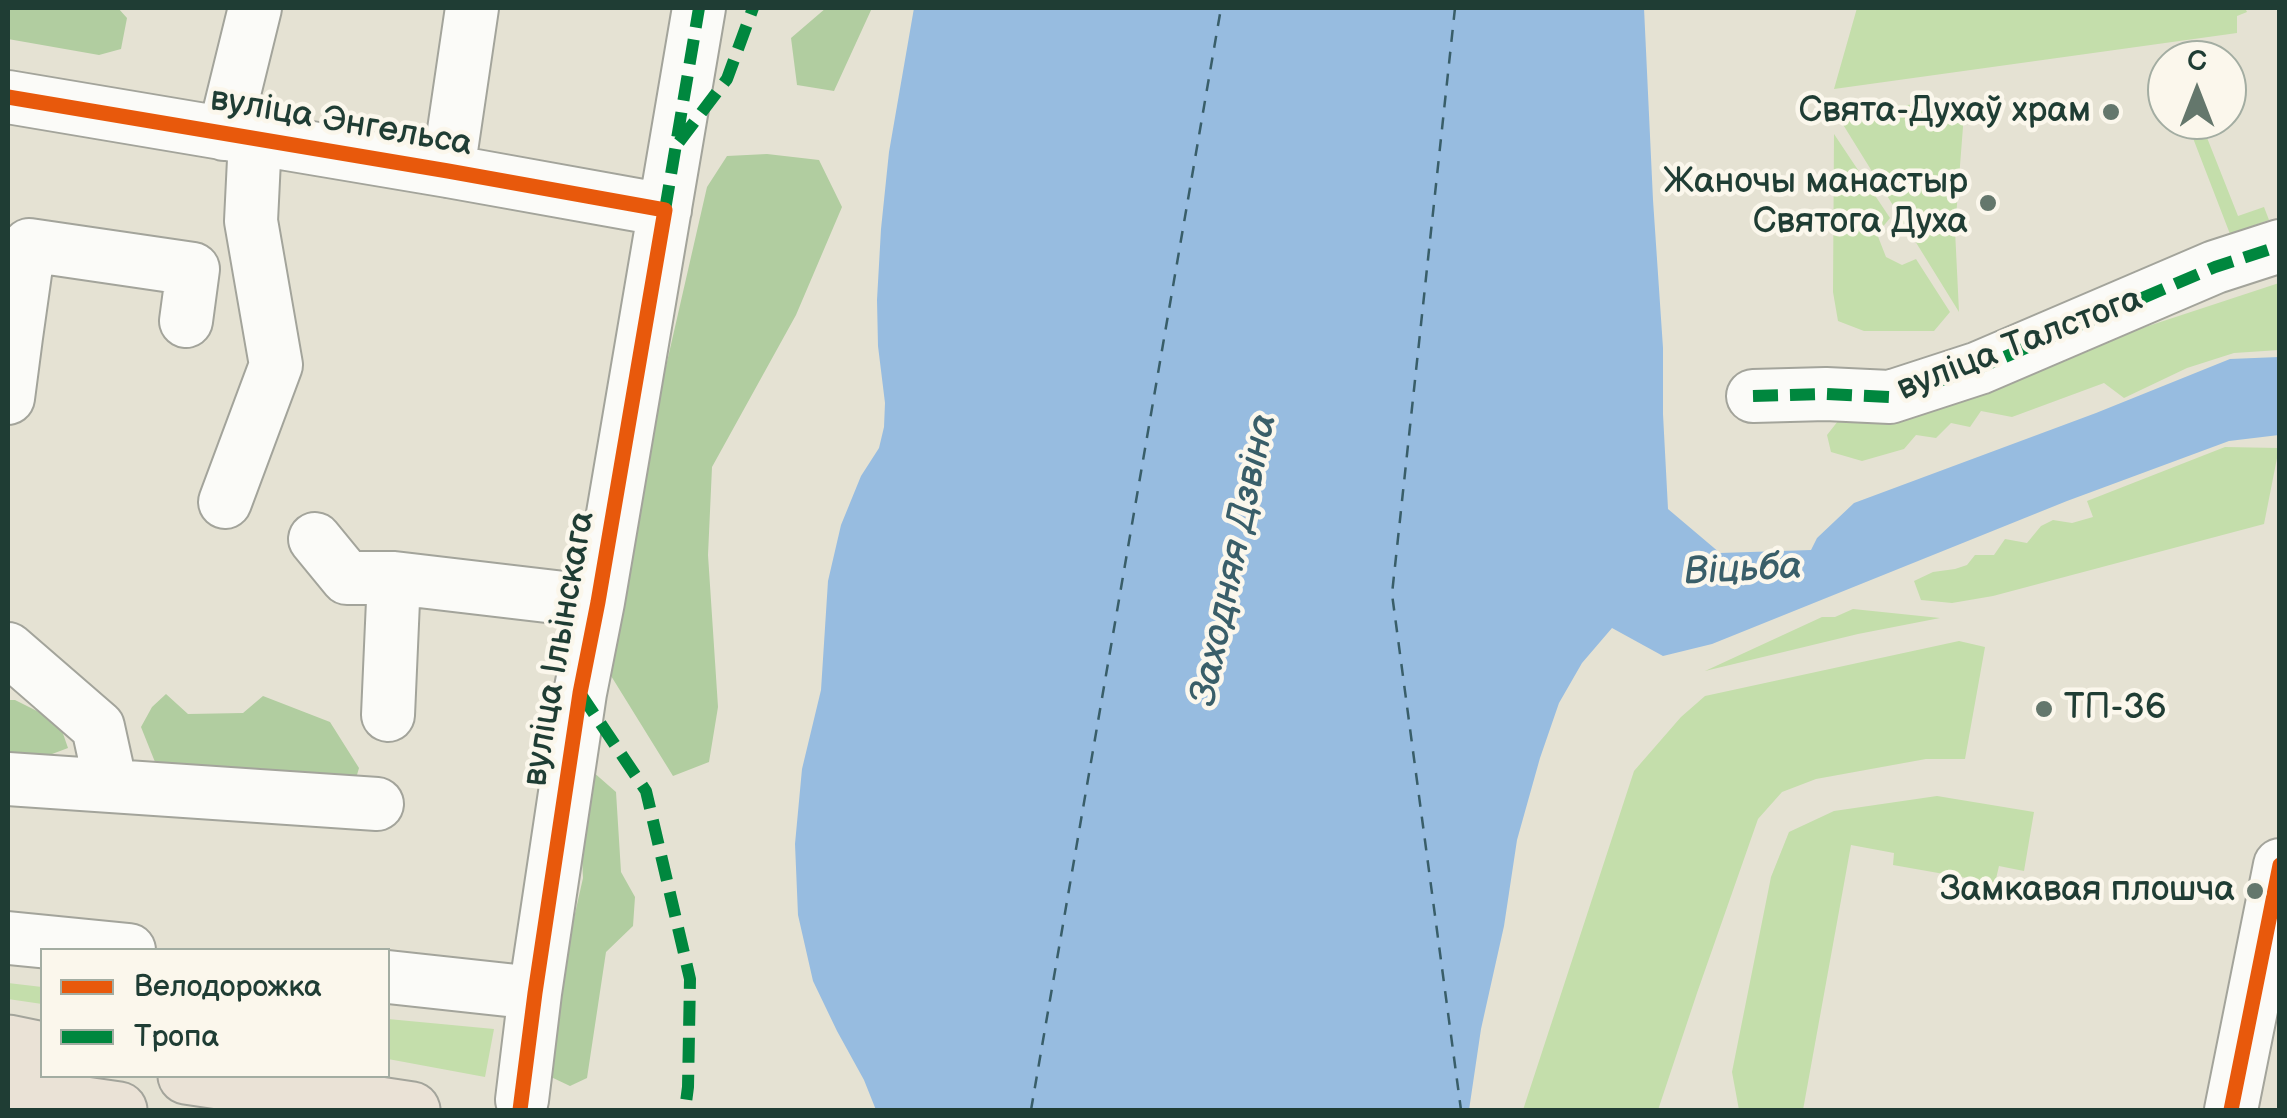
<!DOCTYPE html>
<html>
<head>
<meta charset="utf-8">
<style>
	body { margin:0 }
	#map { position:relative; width:2287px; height:1118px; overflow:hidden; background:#e5e2d3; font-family:"Balsamiq Sans",sans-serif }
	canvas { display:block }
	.frame { position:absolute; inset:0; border:10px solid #1f3d34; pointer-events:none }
	.legend { position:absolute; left:40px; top:948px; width:350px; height:130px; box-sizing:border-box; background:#fbf7ec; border:2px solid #a3ada2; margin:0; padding:12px 18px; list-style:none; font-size:30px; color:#1f3d34 }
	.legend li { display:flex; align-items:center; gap:20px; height:50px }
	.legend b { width:50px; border:2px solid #a3ada2 }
	.north { position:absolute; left:2147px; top:40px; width:100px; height:100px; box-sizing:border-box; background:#fbf7ec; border:2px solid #a3ada2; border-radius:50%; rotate:0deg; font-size:28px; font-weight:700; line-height:40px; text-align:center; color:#1f3d34 }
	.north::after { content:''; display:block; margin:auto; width:35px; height:45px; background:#64776c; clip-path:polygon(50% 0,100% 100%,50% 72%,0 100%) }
</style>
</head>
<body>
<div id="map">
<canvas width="2287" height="1118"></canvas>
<div class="frame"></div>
<ul class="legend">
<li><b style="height:12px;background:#e8590c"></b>Велодорожка</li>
<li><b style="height:12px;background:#00873e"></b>Тропа</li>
</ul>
<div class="north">С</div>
</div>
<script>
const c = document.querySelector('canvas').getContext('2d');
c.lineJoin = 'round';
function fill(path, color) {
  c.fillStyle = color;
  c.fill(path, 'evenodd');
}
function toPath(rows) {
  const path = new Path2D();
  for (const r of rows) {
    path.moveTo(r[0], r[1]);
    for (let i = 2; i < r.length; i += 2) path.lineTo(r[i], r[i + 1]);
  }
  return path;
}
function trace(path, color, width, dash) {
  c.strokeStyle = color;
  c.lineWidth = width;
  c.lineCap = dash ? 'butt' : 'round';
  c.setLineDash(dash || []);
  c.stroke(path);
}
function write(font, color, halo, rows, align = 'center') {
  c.font = font + ' "Balsamiq Sans",sans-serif';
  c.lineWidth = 9;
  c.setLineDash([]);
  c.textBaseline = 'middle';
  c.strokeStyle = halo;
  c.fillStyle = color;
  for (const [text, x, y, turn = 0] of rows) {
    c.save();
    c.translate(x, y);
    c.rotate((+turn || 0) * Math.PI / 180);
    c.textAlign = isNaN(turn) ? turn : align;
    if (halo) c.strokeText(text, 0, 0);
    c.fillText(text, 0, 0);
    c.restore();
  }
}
const green = toPath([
	[1857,8,2245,8,2247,12,2237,16,2237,33,1834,89],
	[1965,101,1955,230,1959,312,1834,110],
	[2186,120,2200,120,2238,216,2264,207,2269,220,2230,234],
	[1834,134,1890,218,1877,234,1886,257,1902,265,1916,259,1950,312,1934,331,1864,331,1838,321,1833,292],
	[2279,283,2279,350,2234,353,2187,368,2124,398,2104,383,2012,417,1981,411,1970,427,1951,423,1936,438,1916,435,1904,449,1862,461,1831,452,1827,435,1838,421,1881,415,1992,391,2130,332],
	[2225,447,2279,448,2264,524,1993,596,1952,603,1921,600,1914,581,1933,572,1955,569,1967,565,1975,555,1994,555,2005,539,2027,543,2041,526,2053,520,2072,523,2093,517,2087,501],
	[1853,609,1940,618,1858,634,1705,671,1822,617,1835,617],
	[1959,641,1985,647,1965,759,1926,759,1816,779,1782,792,1758,819,1697,993,1658,1110,1523,1110,1634,771,1681,717,1705,696],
	[1937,796,2034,812,2024,871,1999,866,1995,883,1893,865,1894,853,1851,845,1803,1110,1739,1110,1732,1072,1771,877,1789,832,1834,811],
	[8,983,42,987,42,1004,8,999],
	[388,1019,494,1029,485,1077,388,1059]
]);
const forest = toPath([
	[8,8,118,8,127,18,121,49,99,55,8,39],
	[826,8,872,8,834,91,797,85,791,38],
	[767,154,819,160,842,207,796,315,712,467,708,555,718,707,709,762,673,776,608,671,627,537,707,187,727,156],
	[166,694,188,714,243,713,263,696,330,722,359,768,352,792,188,778,155,762,141,727,152,707],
	[8,700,15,700,59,722,68,748,15,768,8,768],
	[592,771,616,792,621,872,635,897,633,926,606,952,587,1078,570,1086,551,1077,551,1020,583,878,579,797]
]);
const water = toPath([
	[914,8,1644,8,1653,200,1663,348,1663,414,1668,509,1720,553,1811,550,1817,538,1854,503,2096,413,2230,359,2279,357,2279,435,2229,441,2067,501,1712,644,1663,656,1612,628,1582,663,1559,703,1540,758,1517,840,1504,926,1481,1029,1469,1110,876,1110,864,1080,837,1031,813,981,798,915,795,844,802,769,821,690,828,581,841,525,861,476,879,448,884,427,885,403,878,346,877,300,881,229,889,152]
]);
const ferry = toPath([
	[1455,8,1392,594,1461,1110],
	[1031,1110,1221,8]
]);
const minor = toPath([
	[8,97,448,171,665,210],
	[224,134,255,8],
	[448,171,472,8],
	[8,336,16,337,8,398],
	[16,337,29,245,193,269,186,321],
	[1753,396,1826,394,1890,397,1979,368,2215,267,2280,246],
	[225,502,276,365,251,221,255,139],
	[315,539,347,578,394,578,598,602],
	[8,649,98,727,111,786,377,804],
	[388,715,394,578],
	[8,779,111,786],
	[8,938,129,950],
	[388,977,535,993],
	[522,1100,535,993,580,693,598,602,699,8],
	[2231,1110,2280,865]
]);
const major = toPath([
	[8,1043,42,1050],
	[186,1076,412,1110],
	[8,1094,119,1110]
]);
const quiet = toPath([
	[679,142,727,79,753,8],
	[665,210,699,8],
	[1753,396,1826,394,1890,397,1979,368,2215,267,2280,246],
	[580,693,646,791,690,979,688,1087,685,1110]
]);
const cycleway = toPath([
	[8,97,448,171,665,210,598,602,580,693,535,993,520,1110],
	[2231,1110,2280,865]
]);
const markers = [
	[2111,112,10,"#64776c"],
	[1988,203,10,"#64776c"],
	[2044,709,10,"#64776c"],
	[2255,891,10,"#64776c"]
];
const poiNames = [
	["Свята-Духаў храм",2091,112],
	["Жаночы манастыр",1968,183],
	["Святога Духа",1968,223],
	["ТП-36",2064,709,"left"],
	["Замкавая плошча",2235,891]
];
const streetNames = [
	["вуліца Энгельса",341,123,10],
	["вуліца Талстога",2020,345,-21],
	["вуліца Ільінскага",560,649,-80]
];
const waterNames = [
	["Заходняя Дзвіна",1235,560,-78],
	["Віцьба",1743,571,-3]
];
fill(green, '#c4deab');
fill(forest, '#b1cda0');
fill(water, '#97bce0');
trace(ferry, '#395e69', 2.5, [12, 10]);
trace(minor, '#a3a49b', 56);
trace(major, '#a3a49b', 59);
trace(minor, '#fbfbf8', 52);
trace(major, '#eae2d6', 55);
trace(quiet, '#00873e', 12, [25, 12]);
trace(cycleway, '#e8590c', 15);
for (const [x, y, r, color] of markers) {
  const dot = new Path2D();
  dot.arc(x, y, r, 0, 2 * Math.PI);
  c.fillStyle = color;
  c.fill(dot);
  trace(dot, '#fbf7ec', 4);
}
write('35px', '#1f3d34', '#fbf7ec', poiNames, 'right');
write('35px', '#1f3d34', '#fbf7ec', streetNames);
write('italic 38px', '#395e69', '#fbf7ec', waterNames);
</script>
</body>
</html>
